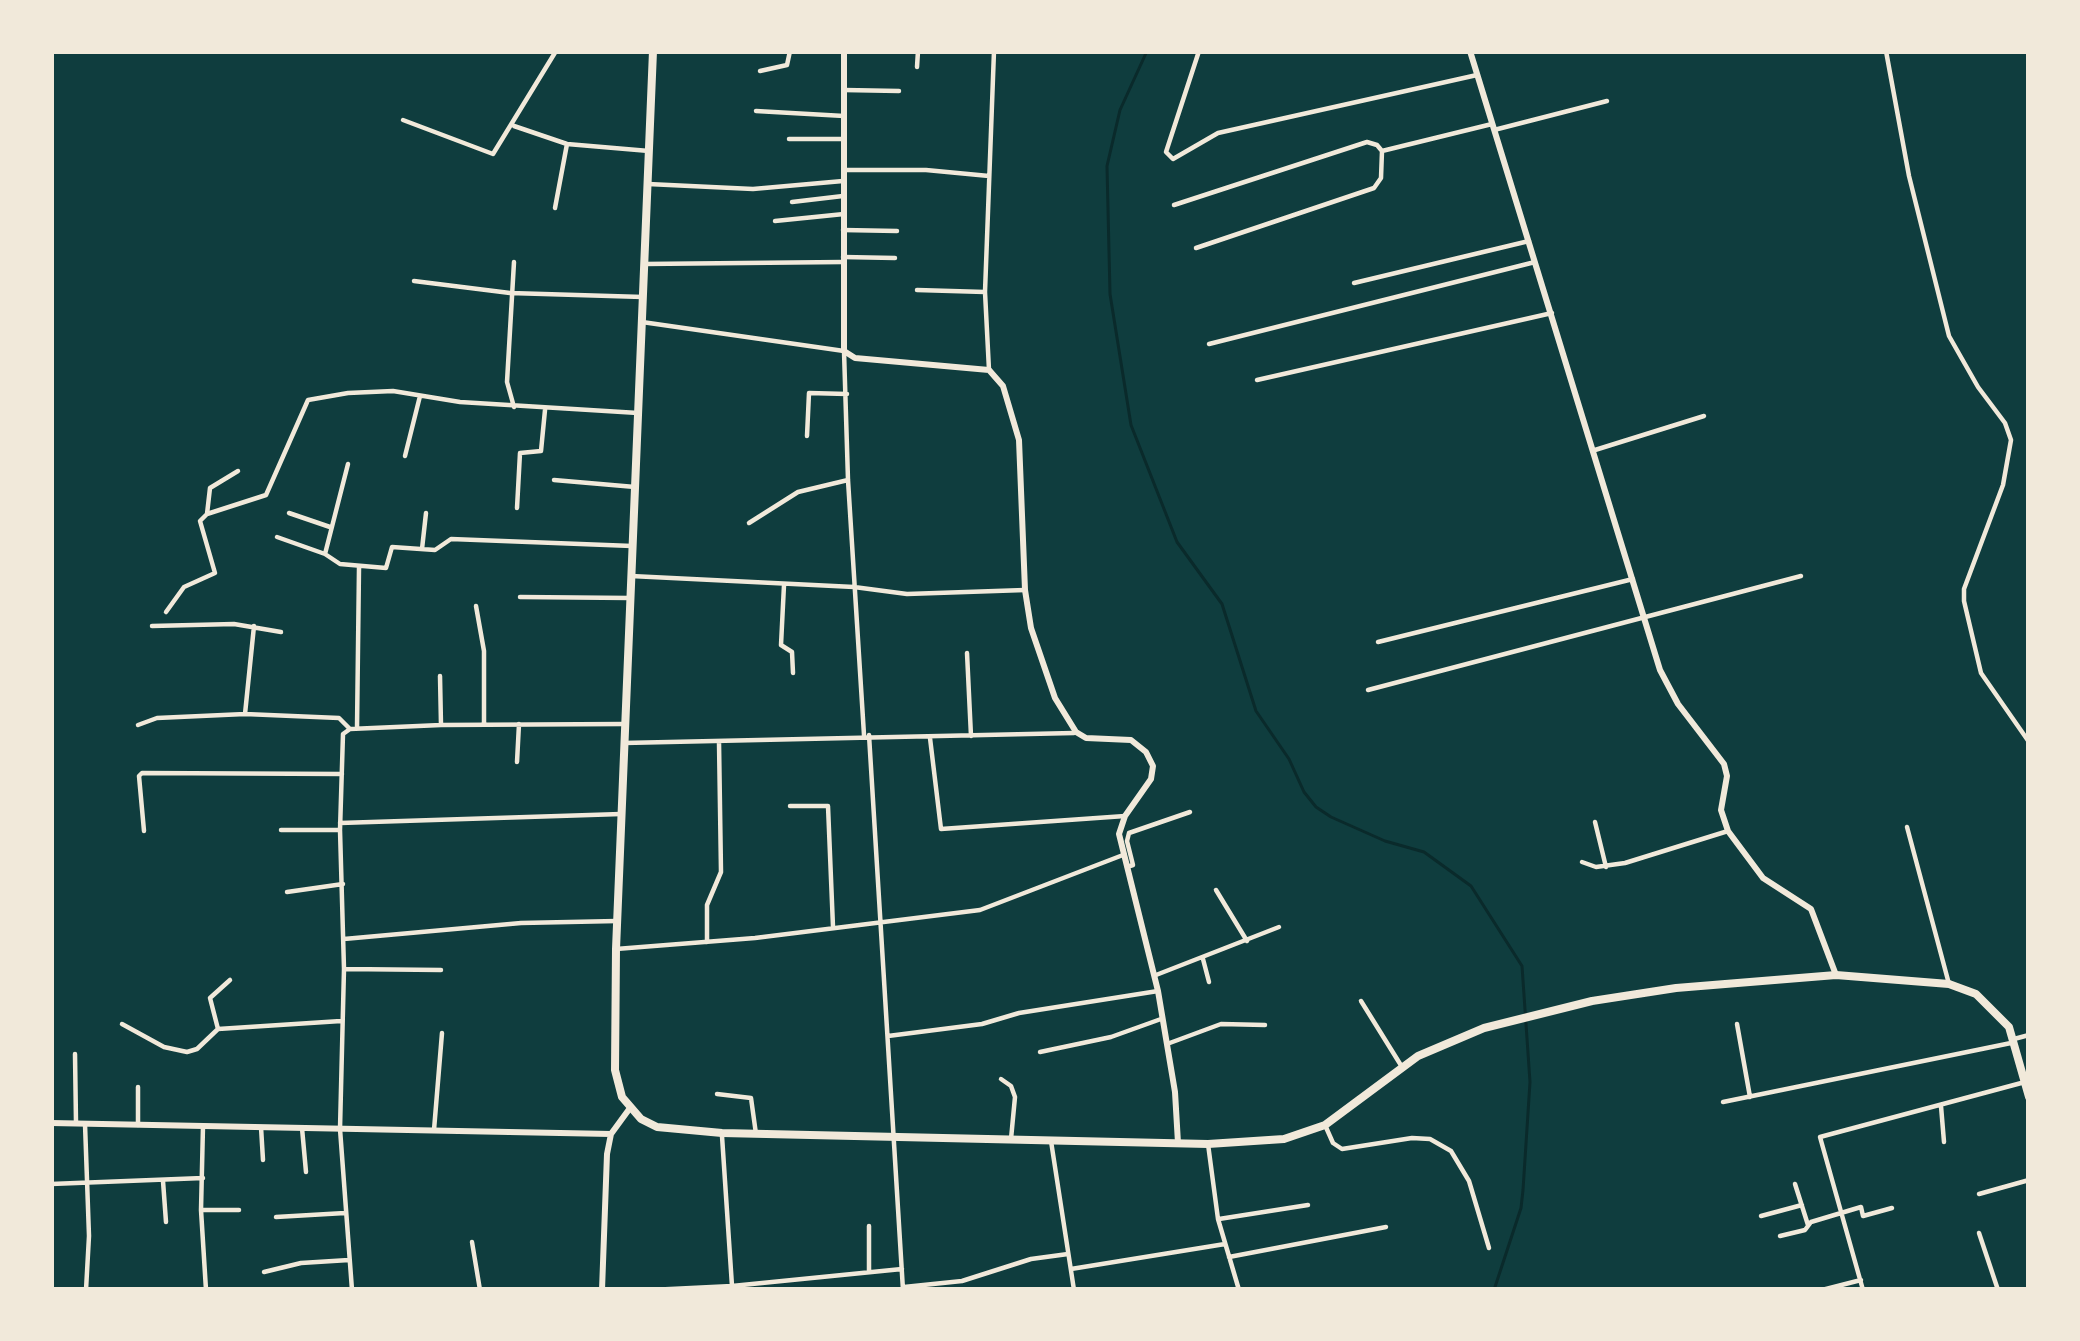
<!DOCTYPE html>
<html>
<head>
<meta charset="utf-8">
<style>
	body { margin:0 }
	#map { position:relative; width:2080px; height:1341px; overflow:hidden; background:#0f3d3e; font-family:Karla,sans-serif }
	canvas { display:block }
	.frame { position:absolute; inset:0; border:54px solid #f1e9da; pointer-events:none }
</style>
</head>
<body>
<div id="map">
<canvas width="2080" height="1341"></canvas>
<div class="frame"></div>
</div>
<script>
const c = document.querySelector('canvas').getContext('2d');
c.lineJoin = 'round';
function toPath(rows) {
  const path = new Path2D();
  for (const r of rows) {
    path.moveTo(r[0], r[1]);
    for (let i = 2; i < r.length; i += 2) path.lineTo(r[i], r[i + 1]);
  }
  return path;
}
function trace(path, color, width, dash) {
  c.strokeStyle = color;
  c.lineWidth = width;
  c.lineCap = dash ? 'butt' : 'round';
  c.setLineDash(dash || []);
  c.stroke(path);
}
const stream = toPath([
	[1147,51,1120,110,1107,166,1110,294,1131,425,1177,542,1222,604,1256,711,1289,759,1304,792,1316,807,1331,817,1385,841,1424,852,1471,886,1522,966,1530,1082,1523,1190,1521,1208,1494,1290]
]);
const minor = toPath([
	[638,51,653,52],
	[1199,51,1166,152,1173,159,1218,133,1477,75],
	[1886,51,1909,176,1949,336,1978,387,2005,423,2011,440,2003,485,1964,589,1964,601,1981,673,2029,742],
	[917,67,918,51],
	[760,71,787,65,790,51],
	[844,90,899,91],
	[756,111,844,116],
	[403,120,493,154,556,51],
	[514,126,567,144,649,151],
	[1494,130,1607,101],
	[789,139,844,139],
	[845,170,926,170,989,176],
	[648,184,753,189,843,181],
	[792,202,843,196],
	[1174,205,1367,142,1377,145,1382,151],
	[555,208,567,144],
	[775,221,844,214],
	[843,230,897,231],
	[1196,248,1374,188,1381,178,1382,151,1492,124],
	[843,257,895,258],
	[514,262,507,382,514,407],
	[644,264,843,262],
	[414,281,510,293,643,297],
	[1354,283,1529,241],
	[917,290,985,292],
	[642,322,844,351,848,480,864,735],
	[1209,344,1535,262],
	[989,370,985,292,994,51],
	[1257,380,1552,313],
	[807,436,809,393,847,394],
	[1595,450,1704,416],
	[405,456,420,396],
	[348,464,325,554,340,564,386,568,392,547,435,550,451,539,632,546],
	[554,480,635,487],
	[517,508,520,453,541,451,545,410],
	[289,513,330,527],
	[207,514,210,488,238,471],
	[749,523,798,492,848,480],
	[277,537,325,554],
	[422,549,426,513],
	[631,576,854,587,907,594,1025,590],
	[784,585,781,645,792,652,793,673],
	[520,597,630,598],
	[476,606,484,651,484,724],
	[166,612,184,587,215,573,200,521,207,514,266,495,308,400,348,393,393,391,460,402,638,413],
	[152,626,234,624,281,632],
	[1378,642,1633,579],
	[967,653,971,736],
	[440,676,441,725],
	[1368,690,1801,576],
	[245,714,254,626],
	[138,725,157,718,245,714,339,718,350,729],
	[357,728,359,568],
	[869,735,903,1290],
	[930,738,941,829,1125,816],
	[624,743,1074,733],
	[517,762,519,724],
	[790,806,828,806,833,927],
	[1595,822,1606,867],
	[340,823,621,814],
	[1907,827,1949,984],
	[281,830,340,830],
	[144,831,139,776,142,773,342,774],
	[1582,862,1596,867,1625,863,1728,831],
	[1127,867,1133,865,1127,841,1129,833,1190,812],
	[1216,890,1247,941],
	[287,892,343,884],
	[2029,937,2029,1003],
	[344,939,521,923,617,921],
	[707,942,707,905,721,872,719,742],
	[616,949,755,938,980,910,1123,855],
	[1203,959,1209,982],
	[344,969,441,970],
	[1156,975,1279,927],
	[1361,1001,1402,1067],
	[122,1024,164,1047,187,1052,197,1049,218,1029,341,1021],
	[1737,1024,1750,1097],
	[218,1029,210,998,230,980],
	[888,1036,982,1024,1019,1013,1158,991],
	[2014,1039,2029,1035],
	[1167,1044,1221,1024,1265,1025],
	[1040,1052,1111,1037,1161,1019],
	[75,1054,76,1123],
	[1001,1079,1011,1086,1015,1097,1011,1139],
	[717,1094,751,1098,756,1134],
	[1723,1102,2011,1043],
	[1941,1106,1944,1142],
	[85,1124,89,1236,86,1290],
	[138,1125,138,1087],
	[1325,1125,1333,1143,1342,1149,1412,1138,1430,1139,1451,1151,1469,1181,1489,1248],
	[203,1126,201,1210,206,1290],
	[261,1127,263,1160],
	[302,1128,306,1172],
	[434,1130,442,1033],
	[722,1136,732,1286],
	[1051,1141,1074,1290],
	[1208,1144,1218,1219,1239,1290],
	[163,1181,166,1222],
	[51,1184,203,1178],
	[1795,1184,1808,1225],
	[1979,1194,2029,1180],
	[201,1210,239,1210],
	[1761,1216,1802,1205],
	[276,1217,345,1213],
	[1219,1219,1308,1205],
	[869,1226,869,1271],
	[1979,1233,1998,1290],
	[1780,1236,1805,1230,1811,1222,1861,1207,1863,1216,1892,1208],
	[472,1242,480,1290],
	[1229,1257,1386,1227],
	[1071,1269,1225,1244],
	[264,1272,301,1263,349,1260],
	[904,1287,962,1281,1031,1259,1068,1254],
	[352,1290,340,1129,344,969,340,830,343,734,350,729,441,725,625,724],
	[650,1290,732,1286,902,1269],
	[1822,1290,1861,1280],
	[1863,1290,1820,1137,2025,1082]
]);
const tertiary = toPath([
	[844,51,844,351,855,358,989,370,1003,386,1019,440,1025,590,1031,628,1055,698,1076,732,1086,738,1131,740,1146,752,1153,766,1151,779,1125,816,1119,834,1158,991,1175,1092,1178,1143],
	[1470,51,1660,670,1678,704,1724,764,1727,776,1721,810,1728,831,1763,878,1811,909,1836,975],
	[51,1123,611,1134],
	[602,1290,607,1154,611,1134,630,1108]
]);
const trunk = toPath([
	[653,51,616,949,615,1070,622,1097,641,1119,657,1127,722,1133,1208,1144,1284,1139,1325,1125,1418,1056,1484,1028,1592,1001,1676,988,1836,975,1949,984,1976,994,2009,1027,2029,1097]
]);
trace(stream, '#0a2a2b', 3);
trace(minor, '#f1e9da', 4.5);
trace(tertiary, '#f1e9da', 6);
trace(trunk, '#f1e9da', 8);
</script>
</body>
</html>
